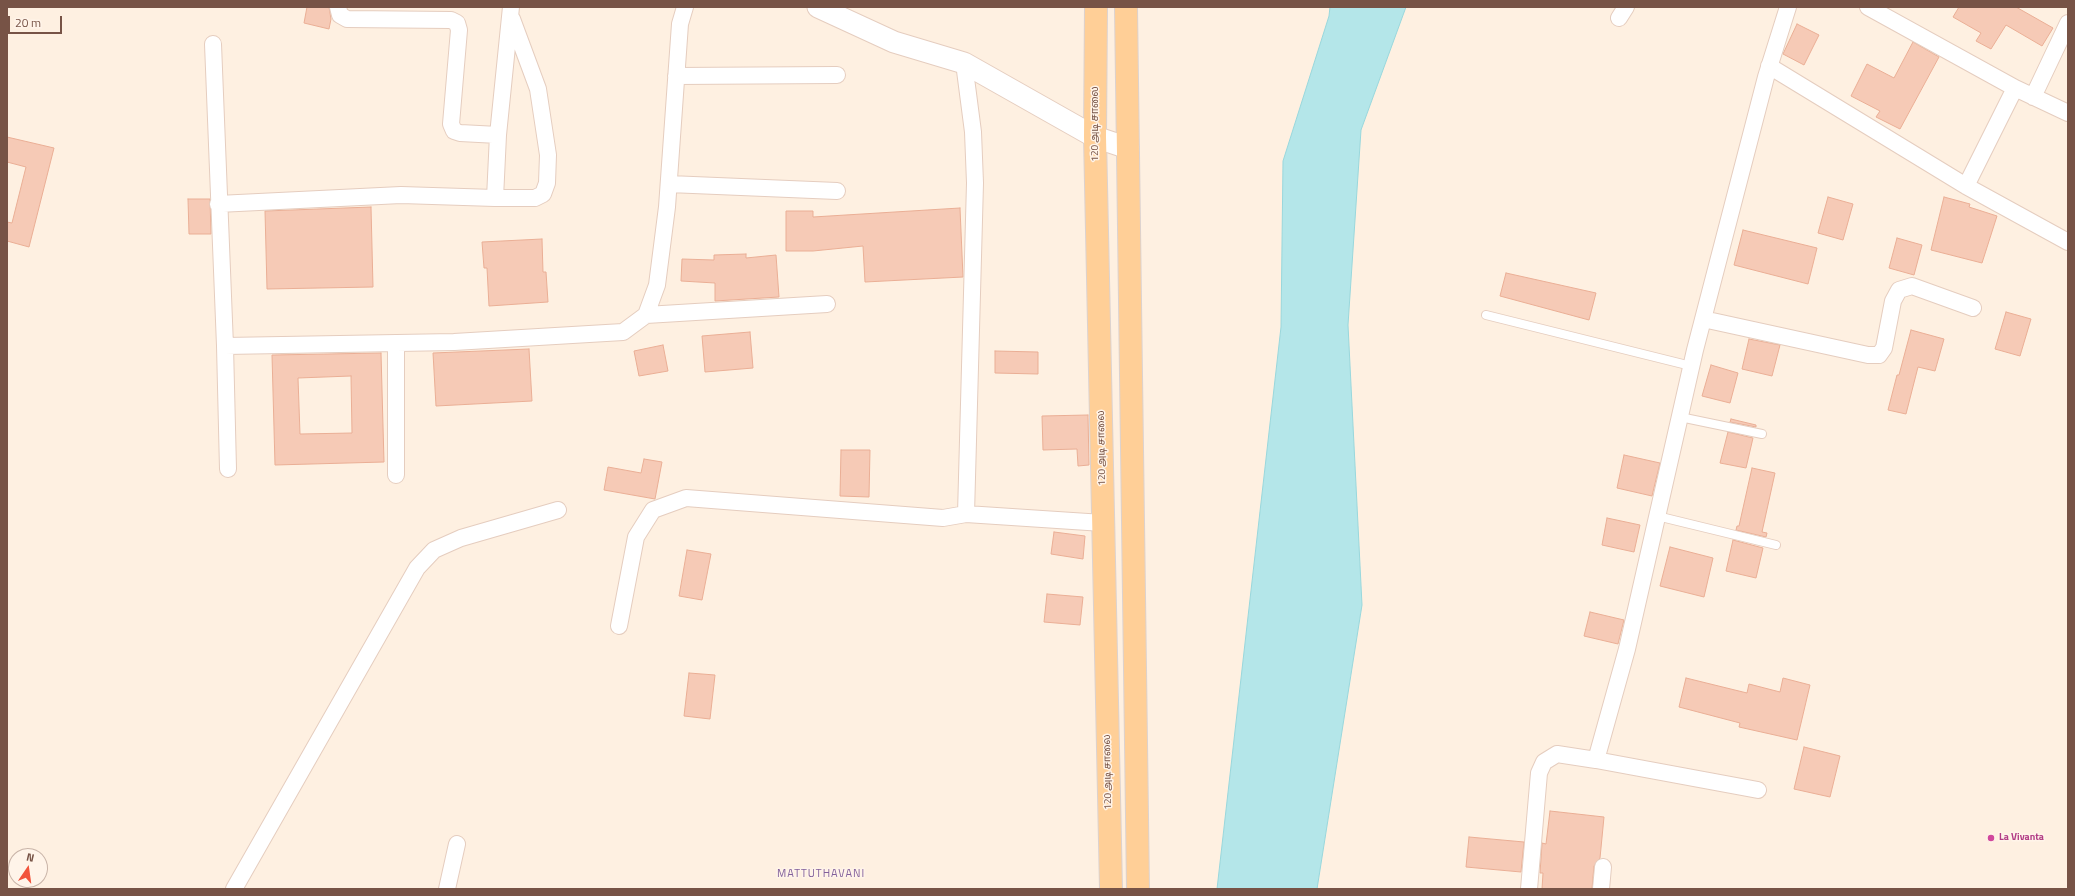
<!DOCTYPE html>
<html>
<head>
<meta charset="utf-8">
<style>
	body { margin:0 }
	#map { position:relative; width:2075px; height:896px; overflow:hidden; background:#fef0e1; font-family:"Titillium Web",sans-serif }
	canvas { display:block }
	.frame { position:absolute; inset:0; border:8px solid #775346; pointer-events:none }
	.north { position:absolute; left:8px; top:848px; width:40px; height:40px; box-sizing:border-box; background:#fff4e9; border:1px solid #c9b4a8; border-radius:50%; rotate:13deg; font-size:11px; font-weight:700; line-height:16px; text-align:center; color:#775346 }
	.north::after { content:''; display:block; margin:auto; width:14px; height:18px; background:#f2533b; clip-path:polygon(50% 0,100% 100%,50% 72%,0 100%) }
	.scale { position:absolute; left:8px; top:16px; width:54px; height:18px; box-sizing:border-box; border:2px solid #775346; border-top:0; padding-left:5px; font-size:12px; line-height:14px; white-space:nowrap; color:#775346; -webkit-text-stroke:3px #fff4e9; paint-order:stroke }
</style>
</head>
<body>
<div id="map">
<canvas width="2075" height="896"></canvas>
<div class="frame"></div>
<div class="north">N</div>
<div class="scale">20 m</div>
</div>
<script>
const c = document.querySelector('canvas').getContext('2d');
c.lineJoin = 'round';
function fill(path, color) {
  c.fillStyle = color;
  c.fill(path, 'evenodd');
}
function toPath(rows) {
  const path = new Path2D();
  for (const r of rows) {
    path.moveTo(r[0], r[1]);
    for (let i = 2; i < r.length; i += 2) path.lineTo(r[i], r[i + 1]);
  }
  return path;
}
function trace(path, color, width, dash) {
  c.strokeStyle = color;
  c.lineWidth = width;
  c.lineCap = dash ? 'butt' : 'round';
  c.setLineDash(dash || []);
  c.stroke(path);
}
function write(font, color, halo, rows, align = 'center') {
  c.font = font + ' "Titillium Web","Noto Sans Tamil",sans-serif';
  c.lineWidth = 3;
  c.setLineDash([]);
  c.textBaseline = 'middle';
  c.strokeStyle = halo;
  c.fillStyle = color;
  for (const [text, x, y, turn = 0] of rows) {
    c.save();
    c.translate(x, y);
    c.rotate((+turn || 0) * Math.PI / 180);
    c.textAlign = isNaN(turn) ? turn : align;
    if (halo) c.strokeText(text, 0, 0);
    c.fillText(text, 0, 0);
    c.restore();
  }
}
const water = toPath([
	[1330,7,1406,7,1361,130,1348,325,1362,605,1317,889,1217,889,1281,327,1283,161,1329,16,1330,7]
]);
const building = toPath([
	[307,7,329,7,331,19,329,29,304,23,307,7],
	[1959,7,2016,7,2053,28,2042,46,2006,25,1991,49,1976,41,1981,33,1953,17,1959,7],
	[1797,24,1819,35,1804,65,1783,54,1797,24],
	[1913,42,1939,57,1900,129,1876,117,1880,111,1851,96,1867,64,1894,78,1913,42],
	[7,137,54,148,29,247,7,241,7,222,12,223,26,167,7,162,7,137],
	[1828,197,1853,204,1843,240,1818,233,1828,197],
	[1944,197,1970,204,1969,207,1997,216,1982,263,1931,250,1944,197],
	[188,199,210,199,211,234,189,234,188,199],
	[371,207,373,287,267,289,265,211,371,207],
	[960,208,963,277,865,282,863,246,813,251,786,251,786,211,813,211,813,217,960,208],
	[1743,230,1817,248,1808,284,1734,265,1743,230],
	[1897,238,1922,245,1914,275,1889,268,1897,238],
	[542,239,543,272,546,272,548,302,489,306,487,268,484,268,482,242,542,239],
	[746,254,746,258,776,255,779,297,715,301,715,283,681,281,682,259,714,260,714,255,746,254],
	[1506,273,1596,293,1589,320,1500,296,1506,273],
	[2006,312,2031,319,2020,356,1995,349,2006,312],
	[1911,330,1944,339,1935,371,1918,367,1906,414,1888,410,1897,375,1899,375,1911,330],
	[750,332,753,368,705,372,702,336,750,332],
	[1749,339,1780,345,1772,376,1742,369,1749,339],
	[663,345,668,371,639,376,634,351,663,345],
	[529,349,532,401,436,406,433,353,529,349],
	[995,351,1038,352,1038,374,995,373,995,351],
	[381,353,384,462,275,465,272,355,381,353],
	[351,376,352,433,300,434,298,378,351,376],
	[1711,365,1738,373,1730,403,1702,396,1711,365],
	[1088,415,1089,465,1078,466,1077,449,1043,450,1042,416,1088,415],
	[1731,419,1756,425,1756,427,1730,422,1731,419],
	[1728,432,1753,438,1746,468,1720,463,1728,432],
	[841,450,870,450,869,497,840,496,841,450],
	[1624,455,1660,463,1652,496,1617,488,1624,455],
	[644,459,662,462,655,499,604,490,608,467,641,473,644,459],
	[1752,468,1775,473,1762,532,1767,533,1766,537,1736,530,1737,526,1739,526,1752,468],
	[1607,518,1640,525,1634,552,1602,545,1607,518],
	[1054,532,1085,536,1083,559,1051,554,1054,532],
	[1733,540,1763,548,1756,578,1726,571,1733,540],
	[1670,547,1713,558,1704,597,1660,586,1670,547],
	[687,550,711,554,702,600,679,596,687,550],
	[1047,594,1083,597,1080,625,1044,622,1047,594],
	[1590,612,1624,620,1618,644,1584,636,1590,612],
	[689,673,715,675,710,719,684,716,689,673],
	[1686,678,1747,693,1749,684,1780,692,1783,678,1810,685,1797,740,1739,727,1740,723,1679,707,1686,678],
	[1804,747,1840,756,1830,797,1794,789,1804,747],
	[1550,811,1604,817,1600,858,1594,866,1592,889,1542,889,1543,873,1540,873,1542,843,1546,844,1550,811],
	[1469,837,1524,842,1521,872,1466,867,1469,837]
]);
const service = toPath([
	[1486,315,1691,366],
	[1680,417,1762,434],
	[1657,516,1776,545]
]);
const minor = toPath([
	[338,7,340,15,347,19,451,20,457,23,459,30,451,124,454,131,460,133,498,135],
	[1868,7,2015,88,2068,113],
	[1619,18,1626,7],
	[213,44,225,346],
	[1769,66,1966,186,2068,242],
	[676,76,837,75],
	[2033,97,2068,23],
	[669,184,837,191],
	[1966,186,2015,88],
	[495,198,535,198,543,194,547,183,548,155,538,89,512,19],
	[218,204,401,195,495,198,498,135,511,7],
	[646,315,827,304],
	[1703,319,1868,355,1879,355,1884,348,1893,301,1899,290,1912,286,1973,308],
	[228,469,225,346,454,342,623,332,646,315,657,285,667,207,680,24,685,7],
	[396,475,396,343],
	[966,514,1103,523],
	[619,626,636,537,653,510,686,498,943,518,966,514,975,183,973,132,964,63],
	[1596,760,1758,790],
	[234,889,417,568,434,550,461,538,558,510],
	[447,889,457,844],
	[1529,889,1539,773,1544,762,1557,754,1596,760,1627,649,1695,350,1766,77,1788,7],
	[1601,889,1603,867]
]);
const tertiary = toPath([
	[818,7,894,42,964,63,1095,137,1128,148]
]);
const primary = toPath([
	[1096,7,1095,137,1111,889],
	[1126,7,1138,889]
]);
const markers = [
	[1991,838,4,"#d1479c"]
];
const streetNames = [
	["120 அடி சாலை",1096,124,-90],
	["120 அடி சாலை",1102,448,-91],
	["120 அடி சாலை",1108,772,-91]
];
const hotelNames = [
	["La Vivanta",1999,838]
];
const neighbourhoodNames = [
	["MATTUTHAVANI",821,874]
];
fill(water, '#b4e6e9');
trace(water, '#99d7dc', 1);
fill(building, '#f6cab6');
trace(building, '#eaae95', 1);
trace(service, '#e5cdbf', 10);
trace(minor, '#e5cdbf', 18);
trace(tertiary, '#e5cdbf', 23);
trace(primary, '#dcd2cf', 24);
trace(service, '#fff', 8);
trace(minor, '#fff', 16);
trace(tertiary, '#fff', 21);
trace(primary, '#ffcf97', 22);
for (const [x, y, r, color] of markers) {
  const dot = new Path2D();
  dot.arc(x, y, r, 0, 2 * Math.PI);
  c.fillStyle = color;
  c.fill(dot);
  trace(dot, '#fff4e9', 1.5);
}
write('10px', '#775346', '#fff4e9', streetNames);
write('bold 10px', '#b23c85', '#fff4e9', hotelNames, 'left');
c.letterSpacing = '1px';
write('11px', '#82609b', '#fff4e9', neighbourhoodNames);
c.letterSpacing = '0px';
</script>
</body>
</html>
